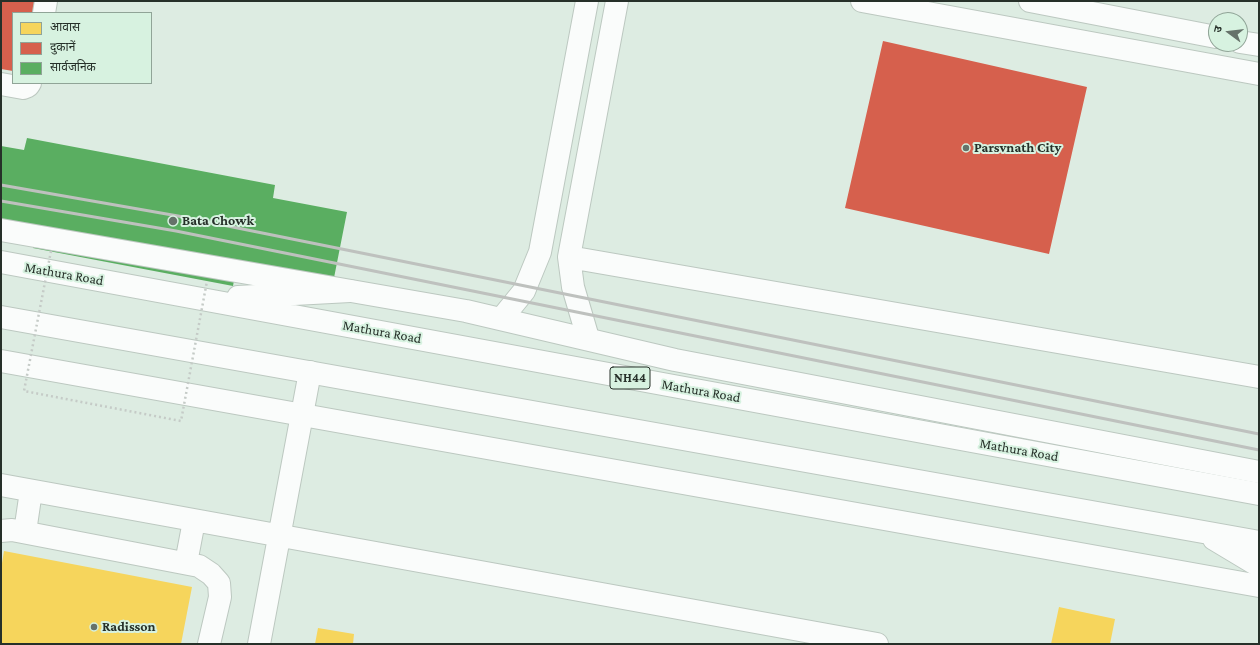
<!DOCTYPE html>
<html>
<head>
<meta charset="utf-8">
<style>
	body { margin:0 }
	#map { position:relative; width:1260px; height:645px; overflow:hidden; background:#ddece2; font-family:"Crimson Pro","Noto Sans Devanagari",serif }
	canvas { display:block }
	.frame { position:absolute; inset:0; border:2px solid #263029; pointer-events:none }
	.legend { position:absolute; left:12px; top:12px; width:140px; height:72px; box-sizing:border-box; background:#d7f2e0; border:1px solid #90a497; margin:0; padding:5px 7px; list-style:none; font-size:12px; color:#263029 }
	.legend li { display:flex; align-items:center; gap:8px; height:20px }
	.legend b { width:20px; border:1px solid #90a497 }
	.north { position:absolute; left:1208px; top:12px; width:40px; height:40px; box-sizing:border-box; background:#d7f2e0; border:1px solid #90a497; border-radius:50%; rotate:285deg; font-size:11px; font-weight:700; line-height:16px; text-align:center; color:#263029 }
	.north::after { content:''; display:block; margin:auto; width:14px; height:18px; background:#66726a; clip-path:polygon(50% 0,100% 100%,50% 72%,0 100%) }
</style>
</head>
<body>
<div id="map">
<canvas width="1260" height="645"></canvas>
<div class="frame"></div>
<ul class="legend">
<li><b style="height:11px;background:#f6d55c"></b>आवास</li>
<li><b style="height:11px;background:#d6604d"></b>दुकानें</li>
<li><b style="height:11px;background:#5aae61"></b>सार्वजनिक</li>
</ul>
<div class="north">उ</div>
</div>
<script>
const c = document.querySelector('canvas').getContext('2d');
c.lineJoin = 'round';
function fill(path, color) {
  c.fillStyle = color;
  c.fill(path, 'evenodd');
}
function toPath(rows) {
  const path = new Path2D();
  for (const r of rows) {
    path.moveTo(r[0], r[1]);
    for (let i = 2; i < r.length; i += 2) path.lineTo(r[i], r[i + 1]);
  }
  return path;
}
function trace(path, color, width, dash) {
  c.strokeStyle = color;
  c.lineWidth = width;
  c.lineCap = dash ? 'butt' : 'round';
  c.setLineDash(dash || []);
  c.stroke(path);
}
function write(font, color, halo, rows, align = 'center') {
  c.font = font + ' "Crimson Pro",serif';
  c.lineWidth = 4;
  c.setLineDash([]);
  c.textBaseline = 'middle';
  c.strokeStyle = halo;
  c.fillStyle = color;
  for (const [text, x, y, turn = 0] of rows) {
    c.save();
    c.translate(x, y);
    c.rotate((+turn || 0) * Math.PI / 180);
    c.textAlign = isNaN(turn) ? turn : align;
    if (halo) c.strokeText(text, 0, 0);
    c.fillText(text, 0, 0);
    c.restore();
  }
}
const homes = toPath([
	[4,551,192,587,181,644,1,644,1,569],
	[1059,607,1115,619,1110,644,1051,644],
	[318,628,354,634,353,644,315,644]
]);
const shops = toPath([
	[1,1,44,1,41,13,13,13,13,71,1,69],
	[883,41,1087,87,1049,254,845,208]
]);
const public = toPath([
	[27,138,275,185,273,198,347,212,331,293,235,275,233,286,33,248,35,237,1,230,1,146,24,150]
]);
const minor = toPath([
	[862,1,1259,74],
	[1030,1,1216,37],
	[44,13,46,1],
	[1240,42,1259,45],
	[1,84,23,88,28,86,30,83],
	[569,257,1259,377],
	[502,318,524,291,540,252,587,1],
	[588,338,573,287,569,257,617,1],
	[1,485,877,644],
	[1,531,12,530,199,566,211,574,219,583,220,597,209,644],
	[25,532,31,491],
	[186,563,194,521],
	[259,644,310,372]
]);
const major = toPath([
	[1,230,466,311,675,360,1259,472],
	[1,361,1259,586]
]);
const highway = toPath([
	[1,262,1259,494],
	[238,297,350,291],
	[1,317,1259,542],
	[1214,539,1259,566]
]);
const rail = toPath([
	[1,185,178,216,1259,434],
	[1,201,176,231,1259,450]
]);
const pathBridge = toPath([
	[51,251,24,391,181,421,207,281]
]);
const markers = [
	[966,148,4,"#66726a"],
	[173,221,5,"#66726a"],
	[94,627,4,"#66726a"]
];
const shields = [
	[630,378,40]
];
const shieldNames = [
	["NH44",630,378]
];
const poiNames = [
	["Parsvnath City",974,148],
	["Bata Chowk",182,221],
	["Radisson",102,627]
];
const streetNames = [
	["Mathura Road",64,274,10],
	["Mathura Road",382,332,10],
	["Mathura Road",701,391,10],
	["Mathura Road",1019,450,10]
];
fill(homes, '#f6d55c');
fill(shops, '#d6604d');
fill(public, '#5aae61');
trace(minor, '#bcc8c0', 24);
trace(major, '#bcc8c0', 24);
trace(highway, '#bcc8c0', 24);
trace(minor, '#fafcfb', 22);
trace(major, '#fafcfb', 22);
trace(highway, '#fafcfb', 22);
trace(rail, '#bec1be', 3);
trace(pathBridge, '#c5cbc7', 2.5, [2, 3]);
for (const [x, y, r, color] of markers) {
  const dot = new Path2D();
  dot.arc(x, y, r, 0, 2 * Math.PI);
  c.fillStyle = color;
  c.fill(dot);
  trace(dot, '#d7f2e0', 1.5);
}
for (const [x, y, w] of shields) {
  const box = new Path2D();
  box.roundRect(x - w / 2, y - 11, w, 22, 3);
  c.fillStyle = '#d7f2e0';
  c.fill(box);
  trace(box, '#263029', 1);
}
write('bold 13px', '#263029', null, shieldNames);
write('bold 14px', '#263029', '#d7f2e0', poiNames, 'left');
write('14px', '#263029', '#d7f2e0', streetNames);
</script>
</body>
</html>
